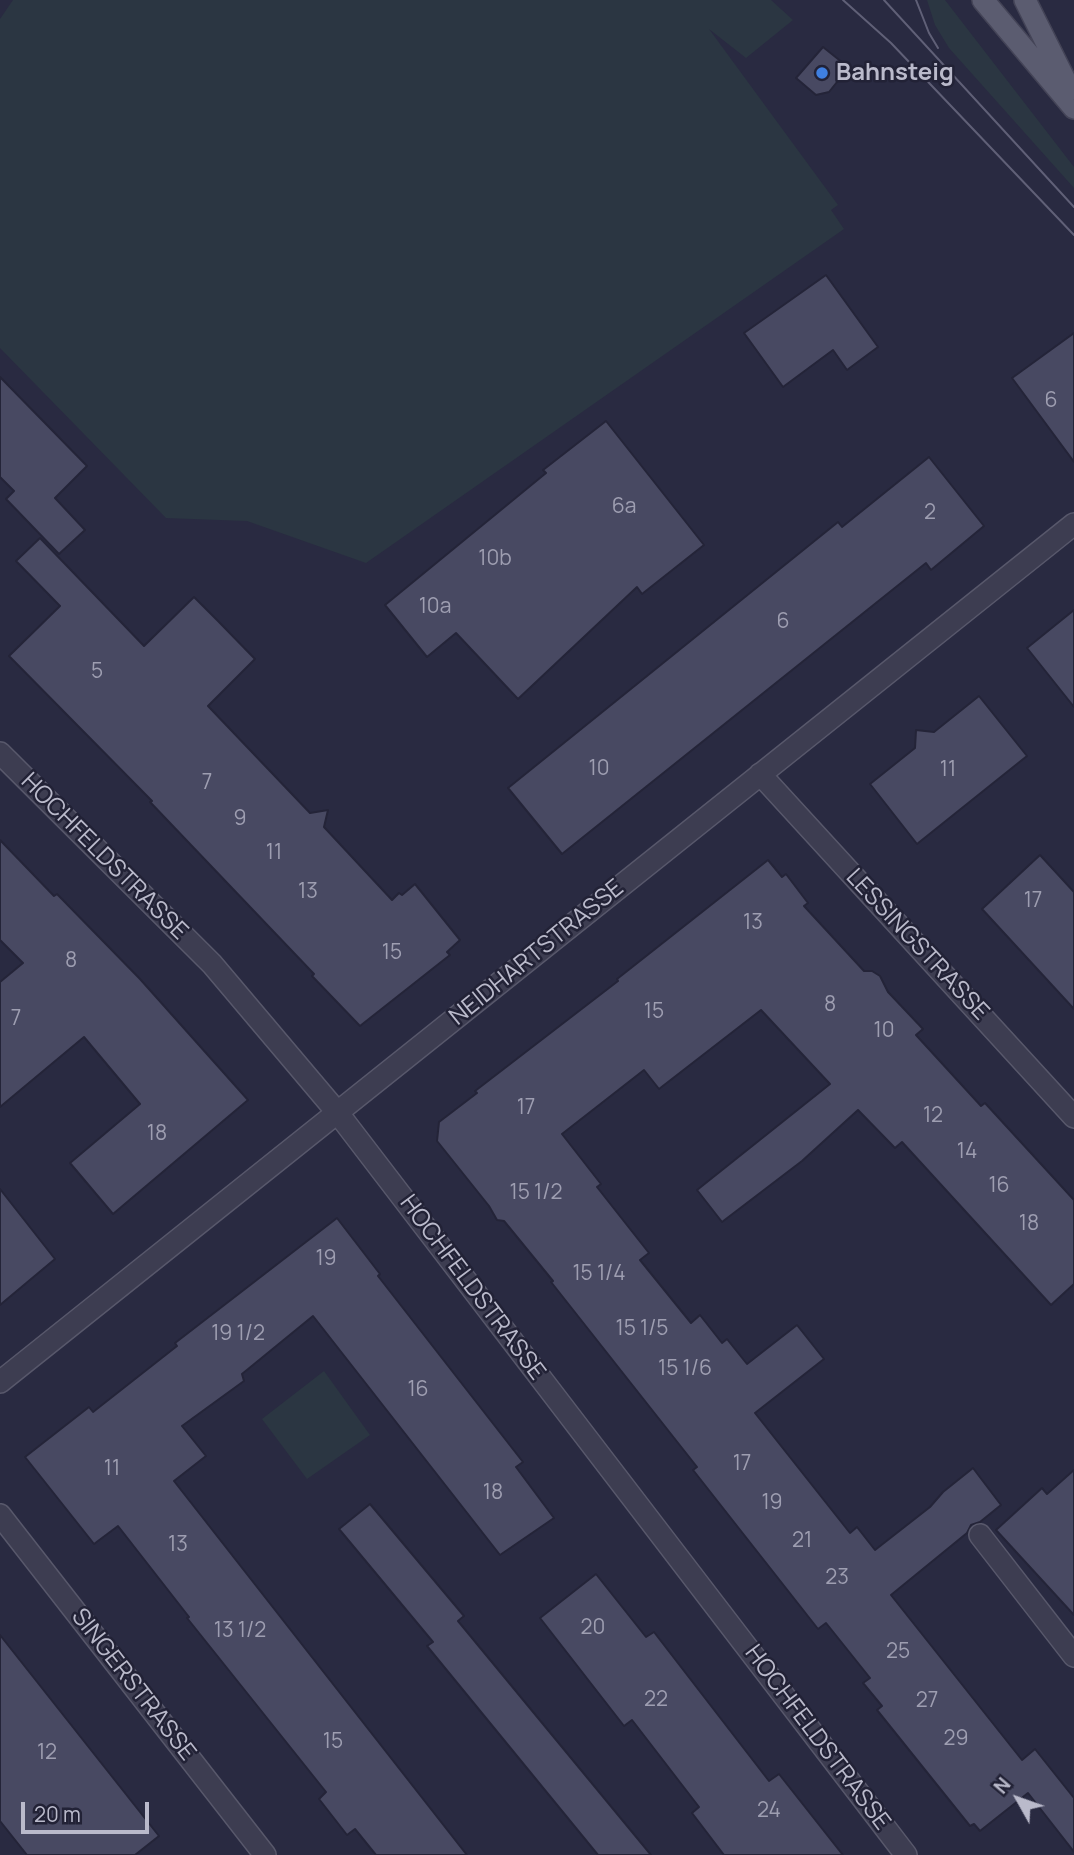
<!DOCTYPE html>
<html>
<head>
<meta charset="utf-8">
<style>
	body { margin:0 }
	#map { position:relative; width:1074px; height:1855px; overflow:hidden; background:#292a41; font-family:Manrope,sans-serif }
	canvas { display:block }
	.north { position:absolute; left:983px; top:1764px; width:70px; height:70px; -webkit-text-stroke:5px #222236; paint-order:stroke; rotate:310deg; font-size:19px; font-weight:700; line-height:28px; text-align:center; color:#babacb }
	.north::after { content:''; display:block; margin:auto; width:24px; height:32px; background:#babacb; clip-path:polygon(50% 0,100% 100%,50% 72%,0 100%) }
	.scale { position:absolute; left:21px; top:1802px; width:128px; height:32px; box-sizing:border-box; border:4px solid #babacb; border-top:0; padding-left:9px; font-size:21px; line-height:24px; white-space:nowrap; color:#babacb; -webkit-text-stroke:5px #222236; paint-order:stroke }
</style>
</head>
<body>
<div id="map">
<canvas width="1074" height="1855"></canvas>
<div class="north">N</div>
<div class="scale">20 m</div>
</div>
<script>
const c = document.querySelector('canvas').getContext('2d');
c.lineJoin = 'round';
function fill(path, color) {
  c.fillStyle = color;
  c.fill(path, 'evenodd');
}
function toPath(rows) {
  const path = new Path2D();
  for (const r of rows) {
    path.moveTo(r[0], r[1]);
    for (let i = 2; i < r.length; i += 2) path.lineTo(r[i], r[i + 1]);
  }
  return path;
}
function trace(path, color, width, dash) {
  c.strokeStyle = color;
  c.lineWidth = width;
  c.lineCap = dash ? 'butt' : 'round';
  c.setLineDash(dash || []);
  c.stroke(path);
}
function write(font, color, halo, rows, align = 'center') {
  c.font = font + ' Manrope,sans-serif';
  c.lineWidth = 5;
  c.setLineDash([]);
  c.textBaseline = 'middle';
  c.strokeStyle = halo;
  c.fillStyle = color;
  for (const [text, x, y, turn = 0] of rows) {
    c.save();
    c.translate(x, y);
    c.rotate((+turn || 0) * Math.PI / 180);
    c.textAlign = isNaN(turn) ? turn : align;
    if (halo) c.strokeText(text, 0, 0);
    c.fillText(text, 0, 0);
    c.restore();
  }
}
const green = toPath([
	[13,0,771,0,793,20,746,58,709,29,838,205,831,210,844,229,366,563,247,521,166,518,0,348,0,19],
	[927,0,945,0,1074,167,1074,188,949,48,935,25],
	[324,1371,370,1435,307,1479,262,1419]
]);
const building = toPath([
	[823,47,843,63,841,77,829,92,816,95,796,78,823,47],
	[826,275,878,347,847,370,833,350,783,387,744,333,826,275],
	[1074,333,1074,462,1012,378,1074,333],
	[0,377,87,466,55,498,85,530,59,554,6,499,14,491,0,477,0,377],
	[606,421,704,545,642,594,637,587,518,699,456,633,427,657,385,605,546,473,543,470,606,421],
	[929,457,984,526,931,570,926,563,562,854,508,788,838,522,842,527,929,457],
	[40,538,144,646,194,597,217,620,255,659,208,706,310,813,328,810,324,827,392,900,399,893,402,895,415,884,460,940,447,952,450,955,360,1026,312,976,314,974,150,802,152,801,9,656,60,606,16,561,40,538],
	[1074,610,1074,707,1027,648,1074,610],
	[979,696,1027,756,917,844,870,784,915,748,916,730,934,732,979,696],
	[0,840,54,896,57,894,140,979,248,1100,113,1214,70,1163,140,1104,84,1037,0,1107,0,982,23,963,0,940,0,840],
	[1040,855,1074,892,1074,1009,982,909,1040,855],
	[768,860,782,877,786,874,808,903,804,906,864,971,872,971,880,976,888,992,923,1029,916,1035,981,1106,985,1103,1074,1200,1074,1284,1051,1305,902,1142,895,1148,858,1110,802,1161,722,1222,697,1190,830,1084,761,1010,659,1089,644,1070,562,1134,601,1184,597,1187,649,1253,640,1260,691,1323,700,1315,722,1343,727,1339,747,1364,797,1325,824,1359,755,1413,850,1533,857,1527,875,1550,930,1507,943,1492,973,1468,1001,1505,980,1522,971,1525,967,1533,891,1595,1022,1760,1035,1749,1074,1798,1074,1852,1028,1793,980,1831,974,1824,970,1826,877,1710,882,1706,863,1683,870,1678,826,1623,818,1629,693,1470,697,1467,551,1282,553,1281,504,1221,497,1220,489,1206,437,1141,439,1122,477,1093,475,1091,618,981,617,979,768,860],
	[0,1189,55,1259,0,1305,0,1189],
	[337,1218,380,1274,378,1276,523,1462,516,1467,554,1518,500,1555,313,1316,242,1374,244,1381,182,1426,206,1456,174,1481,467,1855,376,1855,355,1829,347,1835,319,1799,326,1792,187,1618,189,1617,118,1526,94,1544,25,1457,89,1407,93,1412,177,1346,175,1343,337,1218],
	[1074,1470,1074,1615,996,1530,1042,1488,1047,1494,1074,1470],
	[370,1504,464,1616,458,1621,651,1855,598,1855,427,1646,433,1642,339,1529,370,1504],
	[596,1574,646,1637,654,1632,769,1781,779,1774,843,1855,724,1855,692,1813,699,1807,632,1720,624,1726,540,1618,596,1574],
	[0,1635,159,1836,135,1855,27,1855,0,1821,0,1635]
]);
const minor = toPath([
	[0,753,212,964,337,1112,906,1855],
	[760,774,1074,1117],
	[0,1382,1074,524],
	[0,1515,265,1855],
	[980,1535,1074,1656]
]);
const major = toPath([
	[983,0,1074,108],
	[1025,0,1070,90]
]);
const tram = toPath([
	[843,0,891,43,1074,235],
	[884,0,1074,207],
	[916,0,929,33,938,48]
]);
const markers = [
	[822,73,7,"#3f7fe0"]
];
const numberNames = [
	["6",1051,401],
	["6a",624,507],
	["2",930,513],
	["10b",495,559],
	["10a",435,607],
	["6",783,622],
	["5",97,672],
	["10",599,769],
	["11",948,770],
	["7",207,783],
	["9",240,819],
	["11",274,853],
	["13",308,892],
	["17",1033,901],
	["13",753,923],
	["15",392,953],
	["8",71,961],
	["8",830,1005],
	["15",654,1012],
	["7",16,1019],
	["10",884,1031],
	["17",526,1108],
	["12",933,1116],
	["18",157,1134],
	["14",967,1152],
	["16",999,1186],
	["15 1/2",536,1193],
	["18",1029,1224],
	["19",326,1259],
	["15 1/4",599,1274],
	["15 1/5",642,1329],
	["19 1/2",238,1334],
	["15 1/6",685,1369],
	["16",418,1390],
	["17",742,1464],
	["11",112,1469],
	["18",493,1493],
	["19",772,1503],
	["21",802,1541],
	["13",178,1545],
	["23",837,1578],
	["20",593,1628],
	["13 1/2",240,1631],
	["25",898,1652],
	["22",656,1700],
	["27",927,1701],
	["29",956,1739],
	["15",333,1742],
	["12",47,1753],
	["24",769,1811]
];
const poiNames = [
	["Bahnsteig",836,73]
];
const streetNames = [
	["HOCHFELDSTRASSE",104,857,45],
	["LESSINGSTRASSE",917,945,47],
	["NEIDHARTSTRASSE",537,953,-39],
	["HOCHFELDSTRASSE",472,1288,53],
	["SINGERSTRASSE",133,1685,52],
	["HOCHFELDSTRASSE",817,1738,53]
];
fill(green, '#2b3642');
fill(building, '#484962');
trace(building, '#242438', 2);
trace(minor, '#58586b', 24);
trace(major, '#444457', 24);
trace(minor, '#3d3d51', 21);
trace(major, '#5b5c70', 21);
trace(tram, '#606077', 2);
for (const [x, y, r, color] of markers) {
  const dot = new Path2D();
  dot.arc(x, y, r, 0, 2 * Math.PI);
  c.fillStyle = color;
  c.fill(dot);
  trace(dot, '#222236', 2.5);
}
write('21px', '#9e9eb1', null, numberNames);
write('bold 24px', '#babacb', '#222236', poiNames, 'left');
write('24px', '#babacb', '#222236', streetNames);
</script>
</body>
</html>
